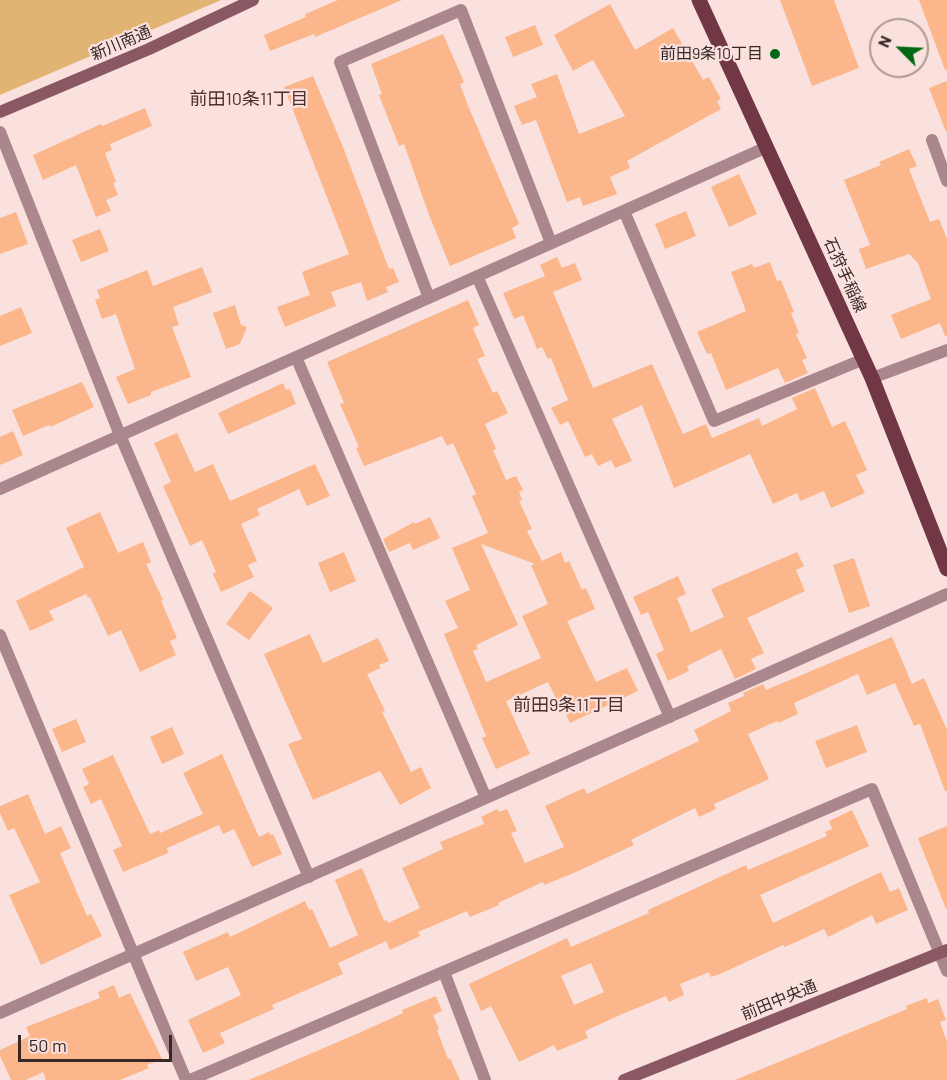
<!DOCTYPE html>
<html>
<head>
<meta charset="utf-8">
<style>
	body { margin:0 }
	#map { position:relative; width:947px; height:1080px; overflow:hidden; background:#fae1dd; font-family:Barlow,sans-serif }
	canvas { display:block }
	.north { position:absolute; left:869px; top:18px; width:60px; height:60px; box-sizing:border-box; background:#fae1dd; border:2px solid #ac9794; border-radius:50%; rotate:294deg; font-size:16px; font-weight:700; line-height:24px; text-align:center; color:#372826 }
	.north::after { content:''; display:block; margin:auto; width:21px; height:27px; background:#006815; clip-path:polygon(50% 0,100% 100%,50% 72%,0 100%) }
	.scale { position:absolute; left:18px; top:1035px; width:154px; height:27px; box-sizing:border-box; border:3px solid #372826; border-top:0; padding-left:8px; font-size:18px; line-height:21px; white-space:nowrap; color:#372826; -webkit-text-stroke:4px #fae1dd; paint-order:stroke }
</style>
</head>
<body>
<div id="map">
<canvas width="947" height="1080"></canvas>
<div class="north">N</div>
<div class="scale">50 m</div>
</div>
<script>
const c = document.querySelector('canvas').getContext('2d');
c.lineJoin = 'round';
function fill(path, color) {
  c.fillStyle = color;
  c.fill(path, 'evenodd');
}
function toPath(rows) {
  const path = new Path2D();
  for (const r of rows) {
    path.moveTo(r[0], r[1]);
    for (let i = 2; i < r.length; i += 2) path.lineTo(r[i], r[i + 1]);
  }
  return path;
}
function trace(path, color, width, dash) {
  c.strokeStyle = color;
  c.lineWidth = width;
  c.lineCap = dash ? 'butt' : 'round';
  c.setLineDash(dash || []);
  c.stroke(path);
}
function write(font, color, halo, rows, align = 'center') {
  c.font = font + ' Barlow,"Noto Sans JP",sans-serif';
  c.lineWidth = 4.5;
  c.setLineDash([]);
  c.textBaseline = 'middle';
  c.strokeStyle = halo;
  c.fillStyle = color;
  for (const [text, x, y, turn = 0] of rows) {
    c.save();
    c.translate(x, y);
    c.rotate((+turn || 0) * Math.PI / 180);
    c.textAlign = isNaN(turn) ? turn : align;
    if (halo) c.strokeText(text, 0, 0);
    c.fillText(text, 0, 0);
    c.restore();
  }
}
const green = toPath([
	[0,0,221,0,0,95]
]);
const building = toPath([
	[338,0,402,0,315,37,314,34,270,51,264,35,306,17,305,14],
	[780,0,834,0,859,68,812,86],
	[919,0,947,0,947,70,945,70],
	[610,4,635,50,673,28,703,80,709,77,721,99,717,101,721,109,627,161,630,168,610,177,617,194,583,206,580,197,567,202,536,120,522,125,514,106,537,97,531,84,557,74,579,134,625,116,593,60,573,71,554,35],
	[535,25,543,45,513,57,505,37],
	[443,34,464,82,460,84,469,108,519,224,512,228,516,238,450,266,429,215,404,144,399,146,386,113,379,95,382,94,371,64],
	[313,76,343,147,389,269,393,268,399,282,386,287,388,292,367,301,361,282,331,292,336,306,285,327,277,307,310,295,302,272,349,254,284,87],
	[947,81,947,131,946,132,929,88],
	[145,108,152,126,110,144,112,150,105,153,116,182,113,183,118,195,106,200,111,211,96,217,76,165,43,180,33,155,101,124,102,126],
	[909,149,917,166,909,169,930,222,939,219,947,239,947,336,945,336,940,323,901,339,891,315,931,299,918,263,909,254,866,269,859,249,870,245,844,180,881,165,879,162],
	[739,174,757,214,729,227,711,187],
	[686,211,696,236,665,249,655,224],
	[16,212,28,244,0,254,0,218],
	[100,229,109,251,81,262,72,240],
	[557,257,562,268,575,263,582,280,553,292,593,388,652,364,683,434,706,424,712,438,759,418,762,426,797,409,792,398,815,388,832,427,845,421,867,470,856,475,865,493,831,508,824,491,800,501,797,493,773,504,750,454,674,488,642,405,612,419,632,461,615,468,611,460,598,466,592,454,585,457,568,421,560,425,551,408,568,400,551,358,548,359,542,347,537,349,523,315,514,319,503,293,545,276,540,265],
	[770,262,777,281,781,280,794,312,791,313,799,333,796,334,807,358,802,360,808,373,785,383,778,368,726,390,711,353,707,354,697,332,746,311,731,272,752,264,754,268],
	[202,267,212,292,173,307,179,325,172,327,191,377,151,392,151,395,128,404,116,377,135,369,116,314,102,319,95,300,100,298,97,290,147,270,153,286],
	[468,300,479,325,473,328,485,356,477,359,493,393,497,391,508,413,485,424,496,449,493,450,506,480,516,476,523,490,519,492,522,500,519,501,532,529,527,531,542,561,561,552,565,563,569,561,582,590,586,588,595,609,567,621,596,682,627,668,638,691,570,723,565,712,563,713,548,682,506,701,530,754,496,769,482,738,486,736,444,634,458,628,445,601,470,590,452,548,488,533,472,496,476,494,453,443,447,446,442,436,364,466,356,448,359,447,340,404,344,403,327,362],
	[481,544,535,564,531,565,548,604,522,616,541,658,486,682,473,651,478,649,476,645,518,625],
	[235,305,241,325,247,327,240,344,226,349,213,313],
	[21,307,32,333,0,346,0,316],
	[82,382,94,407,50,427,49,425,23,436,12,410],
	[283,383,286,390,290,389,296,404,228,434,218,413],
	[13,431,23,455,0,465,0,437],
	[177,433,195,472,213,464,230,501,315,464,330,496,307,506,299,489,257,509,260,515,241,524,257,561,248,565,254,577,221,592,213,574,216,572,202,540,190,546,163,486,171,482,154,443],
	[100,512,118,553,143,542,151,562,146,564,163,600,161,601,177,638,170,641,176,655,140,672,121,630,108,636,90,597,88,598,86,594,49,611,54,620,30,631,16,601,84,567,66,528],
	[430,517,440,538,413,550,410,543,389,552,383,539,414,522,415,524],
	[344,552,356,581,330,592,318,563],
	[797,552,804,566,796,570,805,591,747,618,764,653,751,659,756,669,735,679,721,649,687,666,689,671,668,681,656,654,664,650,648,612,641,615,633,597,678,576,686,594,677,598,691,632,724,617,711,589],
	[854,558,870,606,849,613,833,565],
	[250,591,273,608,249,640,226,624],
	[310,634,323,663,378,638,389,661,379,665,381,668,367,674,385,711,382,712,411,772,421,767,431,788,400,805,380,771,313,800,288,744,302,739,264,654],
	[892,637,912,684,924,678,947,730,947,791,945,791,920,724,914,726,895,683,867,695,858,674,794,703,798,714,778,723,777,721,748,734,769,779,714,804,716,809,699,817,695,808,631,840,634,845,576,872,544,885,543,882,498,903,499,905,470,917,467,911,418,932,420,936,390,950,386,941,338,963,343,974,272,1005,274,1009,220,1033,225,1043,203,1053,188,1020,241,995,228,967,196,981,183,952,228,932,230,937,305,901,309,910,312,909,330,948,358,935,335,880,362,868,384,921,387,920,388,923,420,908,402,868,443,849,440,842,484,824,481,817,497,809,499,812,507,809,517,831,511,833,525,863,564,847,545,806,584,788,587,794,699,741,694,730,731,711,728,703,744,696,743,693,763,684,766,690],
	[76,719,86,742,62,752,52,729],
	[857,725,867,752,826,768,815,741],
	[172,727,184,754,162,764,150,737],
	[222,754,259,837,269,832,270,835,273,834,282,854,252,867,234,829,223,834,219,825,167,848,168,853,123,872,113,850,122,846,101,799,91,804,83,787,89,784,82,769,113,755,150,834,159,830,160,833,203,814,183,773],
	[28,794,45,834,61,826,71,848,60,853,87,916,91,914,102,936,41,965,9,895,40,882,14,828,8,831,0,813,0,806],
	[852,810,869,846,760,895,773,923,881,872,890,892,899,888,908,910,876,924,872,915,828,937,824,929,785,947,783,945,720,974,711,977,709,972,680,984,684,995,669,1002,666,996,620,1015,585,1031,588,1038,557,1051,554,1045,519,1062,491,1006,481,1011,469,984,567,938,571,947,649,913,648,910,746,865,748,870,827,836,825,832,832,829,829,821],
	[591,963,604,992,574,1005,561,976],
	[947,826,947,908,946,909,918,838],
	[114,985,119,998,130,993,162,1059,147,1065,149,1068,120,1080,46,1080,43,1072,26,1080,11,1080,0,1056,0,1050,30,1036,26,1027,100,998,98,992],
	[436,996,442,1011,433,1015,439,1029,437,1030,448,1059,450,1058,460,1080,249,1080,359,1033,403,1013,402,1010],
	[927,998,928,1003,938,999,946,1020,940,1022,947,1042,947,1080,735,1080,907,1009,906,1006]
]);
const street = toPath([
	[0,132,120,435,309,877],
	[932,140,947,181],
	[624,211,714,421,864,359],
	[477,276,670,717],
	[429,298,340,62,461,10,551,243],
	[296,357,486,798],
	[872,378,947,350],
	[0,489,767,147],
	[0,635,186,1080],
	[444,972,485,1080],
	[0,1013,947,594],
	[190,1080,872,789,947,971]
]);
const secondary = toPath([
	[0,112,149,49,253,0],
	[624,1080,947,950]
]);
const primary = toPath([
	[699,0,872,378,947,569]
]);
const markers = [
	[775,54,6,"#006815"]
];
const streetNames = [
	["新川南通",121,43,-23],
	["石狩手稲線",845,275,66],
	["前田中央通",779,1000,-22]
];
const poiNames = [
	["前田9条10丁目",763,54]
];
const neighbourhoodNames = [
	["前田10条11丁目",249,99],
	["前田9条11丁目",569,705]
];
fill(green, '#e1b474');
fill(building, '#fbb68c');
trace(street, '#aa868d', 12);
trace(secondary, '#895862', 12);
trace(primary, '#713745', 15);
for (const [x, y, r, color] of markers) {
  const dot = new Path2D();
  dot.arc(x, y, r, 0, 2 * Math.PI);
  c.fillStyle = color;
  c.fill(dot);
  trace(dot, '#fae1dd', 2);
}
write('16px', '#372826', '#fae1dd', streetNames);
write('16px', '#372826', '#fae1dd', poiNames, 'right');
write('18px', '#4e2f2b', '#fae1dd', neighbourhoodNames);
</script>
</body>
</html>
